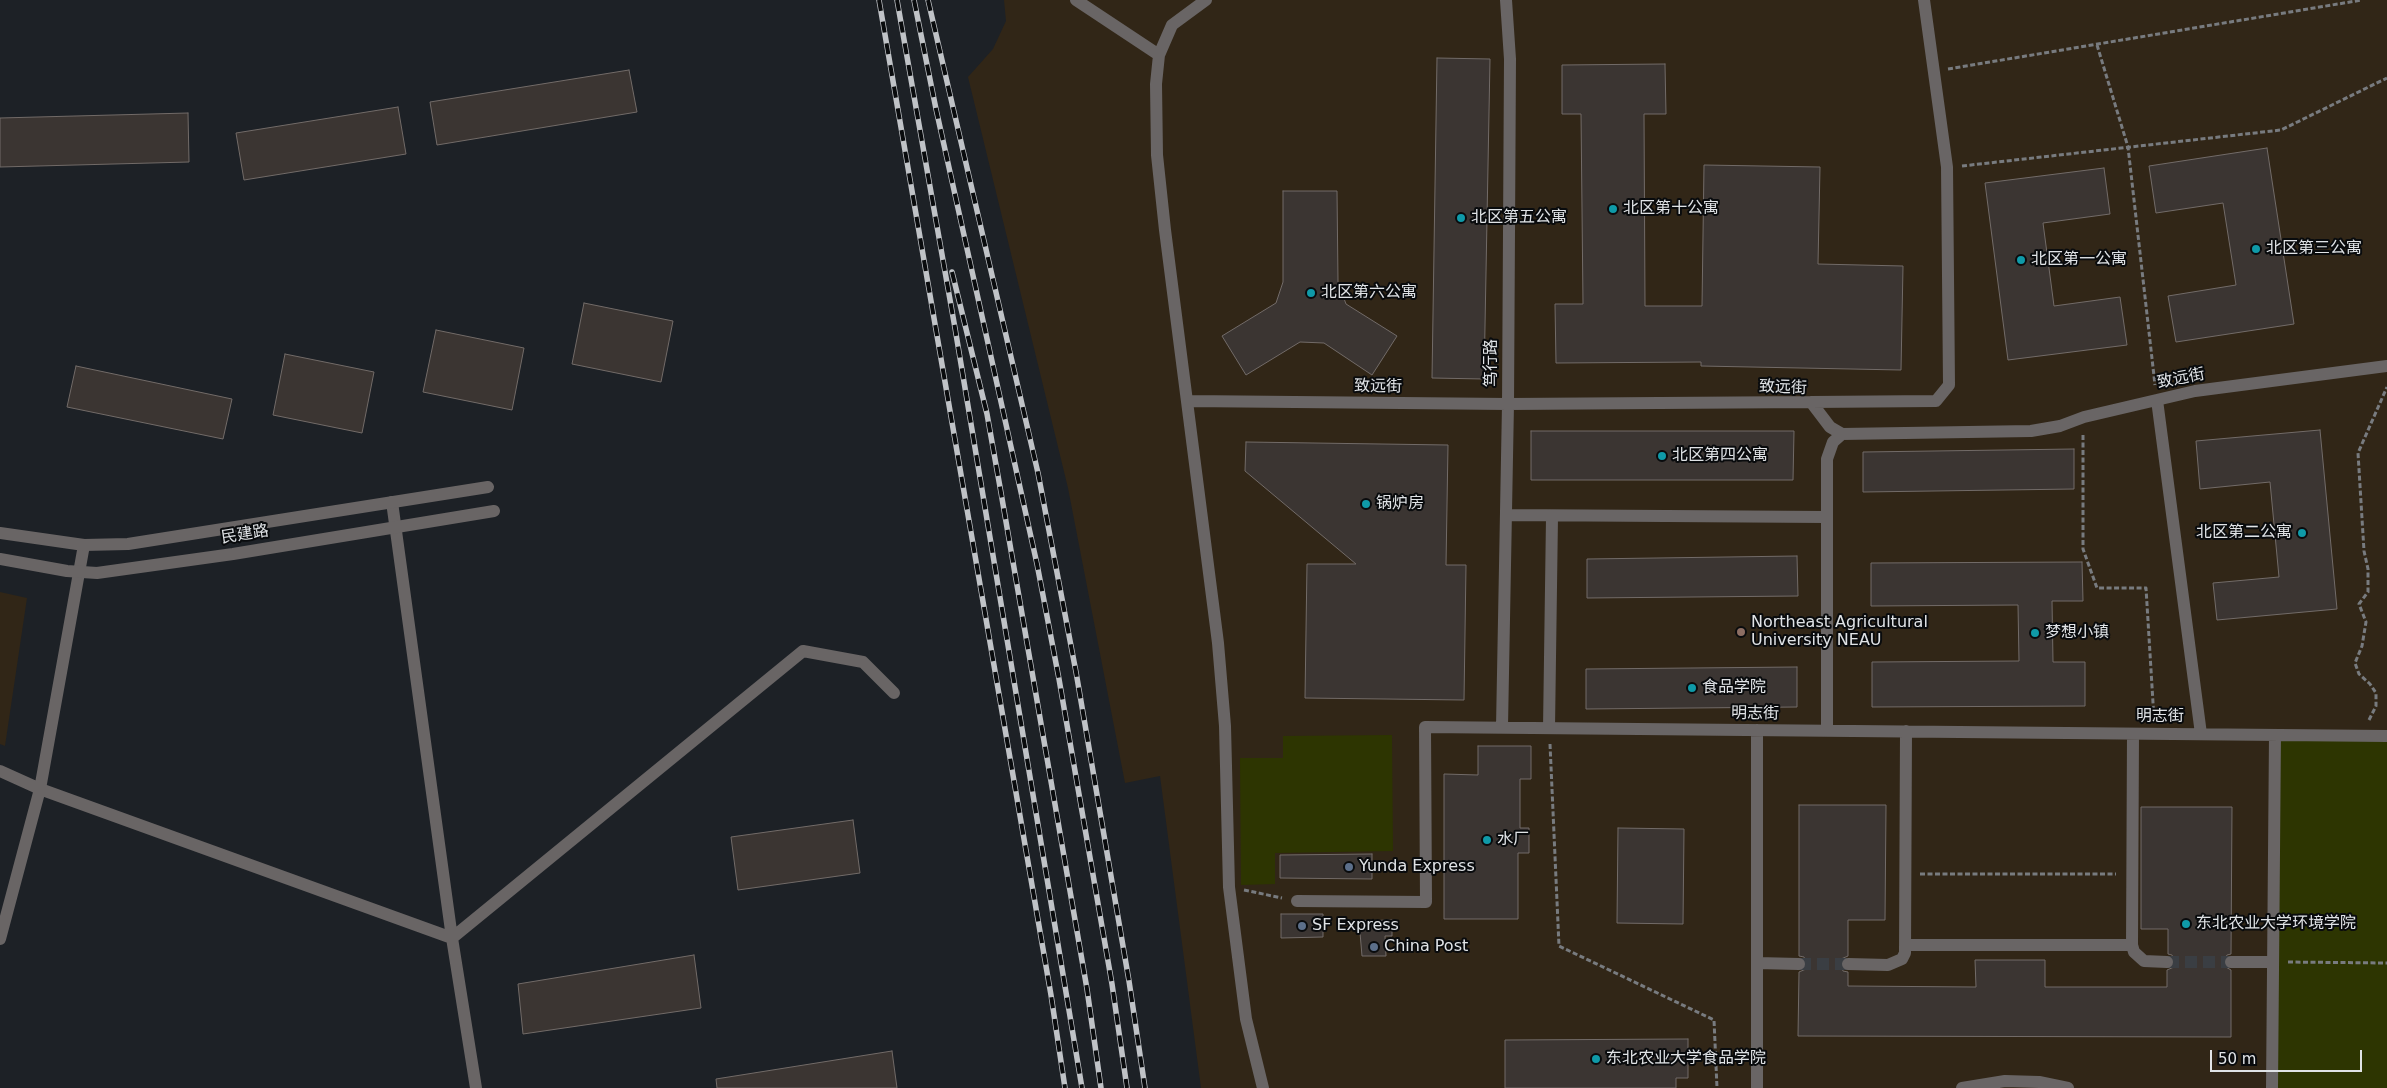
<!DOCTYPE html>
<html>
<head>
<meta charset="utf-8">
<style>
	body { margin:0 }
	#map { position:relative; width:2387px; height:1088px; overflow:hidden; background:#1d2126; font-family:"DejaVu Sans",sans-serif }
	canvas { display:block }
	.scale { position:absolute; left:2210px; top:1050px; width:152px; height:22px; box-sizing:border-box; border:2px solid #e0e3e6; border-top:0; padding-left:6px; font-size:15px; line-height:18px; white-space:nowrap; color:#e0e3e6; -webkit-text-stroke:4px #090b0d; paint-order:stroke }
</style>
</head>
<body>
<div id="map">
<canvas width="2387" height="1088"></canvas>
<div class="scale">50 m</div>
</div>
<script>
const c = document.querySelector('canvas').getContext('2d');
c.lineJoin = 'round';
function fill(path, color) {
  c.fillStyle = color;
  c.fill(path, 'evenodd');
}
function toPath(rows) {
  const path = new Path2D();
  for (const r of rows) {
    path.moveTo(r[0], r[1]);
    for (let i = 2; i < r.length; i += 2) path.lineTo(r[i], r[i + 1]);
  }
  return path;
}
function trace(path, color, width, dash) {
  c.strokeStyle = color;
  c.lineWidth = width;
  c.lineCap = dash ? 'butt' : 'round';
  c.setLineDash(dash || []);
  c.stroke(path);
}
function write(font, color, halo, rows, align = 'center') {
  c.font = font + ' "DejaVu Sans","Noto Sans SC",sans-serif';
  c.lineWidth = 4;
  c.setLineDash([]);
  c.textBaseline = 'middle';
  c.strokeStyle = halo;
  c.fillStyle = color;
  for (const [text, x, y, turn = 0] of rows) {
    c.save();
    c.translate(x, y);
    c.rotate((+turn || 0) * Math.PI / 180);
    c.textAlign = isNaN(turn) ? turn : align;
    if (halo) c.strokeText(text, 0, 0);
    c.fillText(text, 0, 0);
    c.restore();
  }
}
const education = toPath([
	[1004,0,2387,0,2387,1088,1201,1088,1160,776,1125,783,1068,488,968,77,993,49,1006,21],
	[0,592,27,598,5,746,0,744]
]);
const green = toPath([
	[1392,735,1393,851,1275,853,1275,884,1241,885,1240,758,1283,758,1283,736],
	[2275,735,2387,736,2387,1088,2277,1088]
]);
const building = toPath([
	[1437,58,1490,59,1484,379,1432,378,1437,58],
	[1665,64,1666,114,1644,114,1645,306,1702,306,1704,165,1820,167,1818,264,1903,266,1901,370,1701,366,1701,362,1556,363,1555,304,1583,304,1581,114,1562,114,1562,65,1665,64],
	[629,70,637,112,437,145,430,102,629,70],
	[398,107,406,154,244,180,236,133,398,107],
	[188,113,189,162,0,167,0,118,188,113],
	[2267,148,2294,324,2176,342,2168,296,2236,285,2223,203,2156,213,2149,166,2267,148],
	[2104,168,2110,214,2043,223,2054,306,2120,297,2127,345,2008,360,1985,183,2104,168],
	[1283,191,1337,191,1338,282,1346,304,1397,336,1372,375,1324,343,1300,342,1246,375,1222,336,1276,303,1283,282,1283,191],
	[584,303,673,321,661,382,572,364,584,303],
	[436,330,524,348,512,410,423,392,436,330],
	[285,354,374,372,362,433,273,415,285,354],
	[76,366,232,399,223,439,67,407,76,366],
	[2320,430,2337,609,2217,620,2213,583,2279,577,2270,482,2200,489,2196,441,2320,430],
	[1531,431,1794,431,1793,480,1531,480,1531,431],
	[1246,442,1448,445,1446,565,1466,565,1464,700,1305,698,1307,564,1356,564,1245,471,1246,442],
	[2074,449,2074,489,1863,492,1863,452,2074,449],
	[1797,556,1798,596,1587,598,1587,559,1797,556],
	[2082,562,2083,601,2052,601,2053,662,2085,662,2085,706,1872,707,1872,662,2019,661,2018,605,1871,606,1871,563,2082,562],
	[1797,667,1797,707,1586,709,1586,669,1797,667],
	[1478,746,1531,746,1531,779,1520,779,1520,828,1529,828,1529,853,1518,853,1518,919,1444,919,1444,774,1478,775,1478,746],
	[1799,805,1886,805,1885,920,1848,920,1848,956,1841,959,1840,964,1843,971,1848,972,1848,986,1976,987,1975,960,2045,960,2045,987,2167,987,2167,970,2174,967,2175,962,2172,955,2168,954,2168,929,2141,929,2141,807,2232,807,2231,954,2227,955,2223,962,2224,966,2231,970,2231,1037,1798,1036,1799,972,1806,969,1807,964,1804,957,1799,956,1799,805],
	[853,820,860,873,738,890,731,837,853,820],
	[1618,828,1684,829,1683,924,1617,923,1618,828],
	[1372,854,1372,879,1280,878,1280,855,1372,854],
	[1281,914,1323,914,1323,937,1281,938,1281,914],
	[1392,920,1392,936,1385,936,1386,956,1362,956,1359,921,1392,920],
	[694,955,701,1008,523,1034,518,984,694,955],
	[1688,1039,1688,1078,1676,1078,1676,1088,1505,1088,1505,1040,1688,1039],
	[892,1051,897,1088,717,1088,716,1079,892,1051]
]);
const minorTunnel = toPath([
	[2167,962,2231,962],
	[1799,964,1848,964]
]);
const path = toPath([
	[2097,45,2128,147,2155,385],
	[1948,69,2362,0],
	[1962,166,2281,130,2387,78],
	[2083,435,2083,549,2097,588,2146,588,2154,719],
	[2369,720,2376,706,2376,693,2370,684,2359,674,2355,663,2362,646,2366,622,2359,604,2368,592,2368,569,2364,551,2358,453,2387,387],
	[1550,744,1559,946,1714,1020,1717,1088],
	[1920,874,2116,874],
	[1244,890,1282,898],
	[2288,962,2387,963]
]);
const minor = toPath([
	[1076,0,1159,55],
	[1206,0,1172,25,1159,55,1156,84,1157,155,1165,230,1218,643,1225,726,1229,887,1246,1019,1263,1088],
	[2157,400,2201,734],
	[1188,401,1508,404,1811,402,1830,427,1842,434,2031,431,2060,426,2084,417,2195,391,2387,366],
	[1811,402,1936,401,1949,385,1947,167,1924,0],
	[392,502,452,938,476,1088],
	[1506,515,1826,517],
	[1502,727,1508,404,1510,59,1506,0],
	[1549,728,1552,517],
	[1757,730,1757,1088],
	[1827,731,1827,459,1833,442,1842,434],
	[0,771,40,789,452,938,803,651,863,662,894,693],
	[1297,901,1426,902,1425,727,2387,736],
	[0,939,40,789,84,545],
	[1907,945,2132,945,2134,952,2144,961,2167,962],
	[2132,945,2133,734],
	[2231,962,2272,962],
	[1757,963,1799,964],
	[1848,964,1888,965,1902,959,1905,953,1906,731],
	[1962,1088,2005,1081,2039,1082,2068,1088],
	[2272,1088,2275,735]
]);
const tertiary = toPath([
	[0,533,84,545,128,544,488,487],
	[0,559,67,571,97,573,233,554,494,511]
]);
const rail = toPath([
	[879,0,1051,995,1065,1088],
	[897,0,955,328,1082,1088],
	[914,0,936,109,1037,564,1059,679,1112,984,1127,1088],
	[928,0,1038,473,1076,672,1129,981,1145,1088],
	[952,272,987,414,1000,487,1087,989,1101,1088]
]);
const markers = [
	[1613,209,5,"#0f9aa8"],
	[1461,218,5,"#0f9aa8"],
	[2256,249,5,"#0f9aa8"],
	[2021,260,5,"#0f9aa8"],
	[1311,293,5,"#0f9aa8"],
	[1662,456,5,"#0f9aa8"],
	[1366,504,5,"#0f9aa8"],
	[2302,533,5,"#0f9aa8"],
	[1741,632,5,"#8d6e63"],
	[2035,633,5,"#0f9aa8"],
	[1692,688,5,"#0f9aa8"],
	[1487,840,5,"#0f9aa8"],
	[1349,867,5,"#5c6f8a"],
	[2186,924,5,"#0f9aa8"],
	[1302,926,5,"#5c6f8a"],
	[1374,947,5,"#5c6f8a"],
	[1596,1059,5,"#0f9aa8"]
];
const poiNames = [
	["北区第十公寓",1623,209],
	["北区第五公寓",1471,218],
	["北区第三公寓",2266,249],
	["北区第一公寓",2031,260],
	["北区第六公寓",1321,293],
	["北区第四公寓",1672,456],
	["锅炉房",1376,504],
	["北区第二公寓",2292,533,"right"],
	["Northeast Agricultural",1751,623],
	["University NEAU",1751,641],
	["梦想小镇",2045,633],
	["食品学院",1702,688],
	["水厂",1497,840],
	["Yunda Express",1359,867],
	["东北农业大学环境学院",2196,924],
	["SF Express",1312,926],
	["China Post",1384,947],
	["东北农业大学食品学院",1606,1059]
];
const streetNames = [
	["笃行路",1492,363,-90],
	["致远街",2181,379,-11],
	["致远街",1378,387,1],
	["致远街",1783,388,2],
	["民建路",245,535,-9],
	["明志街",1755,714,1],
	["明志街",2160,717]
];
fill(education, '#312617');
fill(green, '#2d3501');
fill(building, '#3b3532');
trace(building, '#726b68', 1);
trace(minorTunnel, '#3a3e43', 12, [12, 6]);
trace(path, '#787b7f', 3, [5, 2.5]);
trace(minor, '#696565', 12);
trace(tertiary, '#696565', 12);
trace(rail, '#c0c3c7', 5.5);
trace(rail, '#090b0d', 4, [11]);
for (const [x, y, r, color] of markers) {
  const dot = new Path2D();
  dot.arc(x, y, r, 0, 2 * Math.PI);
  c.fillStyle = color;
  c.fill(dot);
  trace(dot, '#090b0d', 2);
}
write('16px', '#e0e3e6', '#090b0d', poiNames, 'left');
write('16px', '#e0e3e6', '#090b0d', streetNames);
</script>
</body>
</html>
